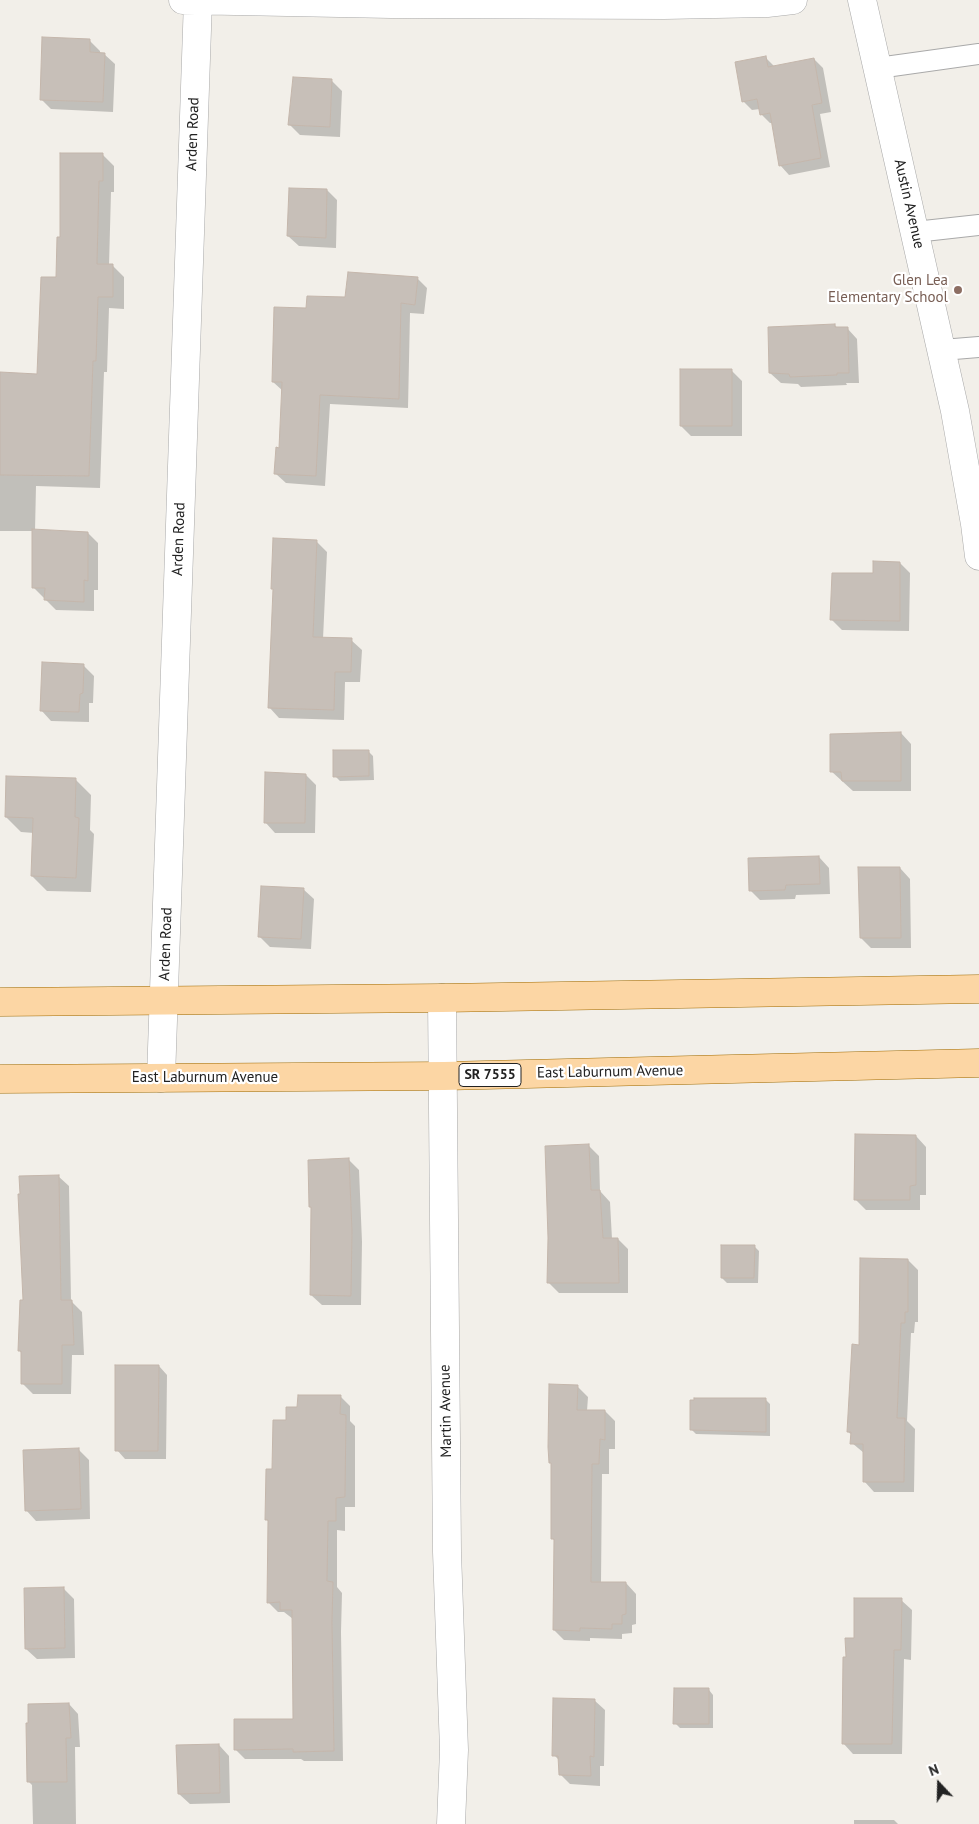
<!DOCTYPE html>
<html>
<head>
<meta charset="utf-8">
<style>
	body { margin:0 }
	#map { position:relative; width:979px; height:1824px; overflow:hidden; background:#f2efe9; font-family:"PT Sans",sans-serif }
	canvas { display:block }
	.north { position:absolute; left:914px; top:1759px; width:50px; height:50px; -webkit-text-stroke:4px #fff; paint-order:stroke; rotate:339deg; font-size:14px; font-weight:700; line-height:20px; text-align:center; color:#222 }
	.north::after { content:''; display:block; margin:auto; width:18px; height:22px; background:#222; clip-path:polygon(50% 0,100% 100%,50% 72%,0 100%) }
</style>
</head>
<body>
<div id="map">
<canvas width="979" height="1824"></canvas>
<div class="north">N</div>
</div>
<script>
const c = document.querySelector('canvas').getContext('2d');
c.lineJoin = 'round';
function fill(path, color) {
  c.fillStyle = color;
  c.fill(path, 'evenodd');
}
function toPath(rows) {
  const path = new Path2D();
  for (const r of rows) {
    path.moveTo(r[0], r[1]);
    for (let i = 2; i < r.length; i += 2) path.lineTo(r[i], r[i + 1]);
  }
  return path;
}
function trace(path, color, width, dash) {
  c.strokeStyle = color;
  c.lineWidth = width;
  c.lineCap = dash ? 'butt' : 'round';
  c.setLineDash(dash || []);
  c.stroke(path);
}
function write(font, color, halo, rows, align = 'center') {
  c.font = font + ' "PT Sans",sans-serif';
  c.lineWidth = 4.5;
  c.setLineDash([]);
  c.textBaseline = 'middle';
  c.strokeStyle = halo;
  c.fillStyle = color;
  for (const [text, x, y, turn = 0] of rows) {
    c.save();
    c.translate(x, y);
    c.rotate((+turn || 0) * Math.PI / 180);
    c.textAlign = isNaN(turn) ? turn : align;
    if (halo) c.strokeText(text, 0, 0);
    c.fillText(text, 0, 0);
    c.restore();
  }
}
const shadow = toPath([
	[90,41,100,51,100,54,104,54,115,64,113,112,51,109,41,99],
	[766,58,775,67,814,59,823,68,831,112,820,114,830,167,789,175,780,165,773,123,770,123,761,114,760,109,752,110,743,101],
	[332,81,342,91,340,137,300,135,289,124],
	[102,154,114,166,114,192,111,192,109,266,113,266,124,277,124,309,109,308,107,372,104,372,100,488,36,486,35,531,88,533,98,543,98,590,94,590,94,611,56,610,33,587,33,531,0,531,0,374,38,375,58,279,61,238],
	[327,190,337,200,336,248,299,246,288,236],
	[417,278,427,288,424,314,410,313,408,408,330,404,325,486,286,483,276,474,280,449,283,391,273,382,308,310],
	[835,325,838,329,847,328,857,339,859,383,846,383,847,385,801,387,798,384,781,383,770,373],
	[731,370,742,381,742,436,691,436,681,426],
	[316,541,327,552,323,639,351,640,362,650,360,682,345,682,344,720,279,718,269,707],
	[900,563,910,573,909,631,842,630,832,620,874,575],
	[83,665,94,676,93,703,89,703,89,722,51,721,41,710],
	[901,733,911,744,911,791,853,791,831,771],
	[368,751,373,756,374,780,340,781,335,776],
	[306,775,316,785,315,833,275,833,265,822],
	[76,780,91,795,90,830,94,834,91,892,47,891,32,876,34,833,21,832,6,817],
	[819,857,829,868,830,894,796,895,795,899,760,900,750,890],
	[900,868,910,879,911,948,871,948,861,938],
	[303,889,314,899,311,949,270,947,259,936],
	[916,1136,926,1147,926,1195,920,1195,920,1210,866,1210,855,1199],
	[588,1145,599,1156,600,1191,610,1202,612,1239,618,1239,628,1249,628,1293,559,1293,548,1282],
	[348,1159,359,1170,362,1242,361,1305,322,1305,311,1295,312,1209,310,1207],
	[58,1176,69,1186,71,1301,82,1312,84,1355,72,1355,71,1394,33,1394,22,1383,22,1354,19,1350,24,1301],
	[754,1246,759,1251,758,1283,727,1283,722,1278],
	[908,1260,918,1270,918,1322,915,1322,914,1333,911,1333,907,1421,915,1429,914,1492,874,1492,864,1481,864,1453,852,1443,852,1435,848,1432,860,1346],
	[159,1366,167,1375,166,1459,125,1459,117,1450],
	[577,1386,588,1397,587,1411,605,1411,615,1421,615,1449,609,1449,609,1474,602,1474,601,1583,626,1583,636,1594,636,1624,632,1625,632,1633,622,1634,622,1639,590,1638,590,1641,564,1640,554,1630,555,1541,552,1538,552,1465,550,1462],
	[340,1396,350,1406,350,1421,355,1426,355,1507,345,1507,345,1531,337,1530,337,1587,342,1593,341,1632,343,1761,304,1761,301,1759,245,1759,235,1749,294,1720,293,1619,284,1612,278,1612,268,1602,270,1523,267,1520,274,1471,287,1421,299,1408],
	[765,1399,770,1404,770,1436,696,1434,691,1429],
	[79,1450,89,1460,90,1519,36,1521,26,1510],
	[64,1589,74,1599,75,1658,37,1659,26,1649],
	[901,1600,912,1610,911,1660,904,1659,902,1754,853,1754,843,1743,847,1659,855,1640],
	[709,1690,713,1695,713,1728,680,1728,675,1723],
	[594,1700,605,1710,604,1766,600,1766,600,1786,570,1784,560,1774,560,1761,554,1755],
	[69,1704,78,1714,80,1747,75,1747,76,1824,33,1824,32,1785,29,1782],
	[219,1745,229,1756,230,1803,190,1804,179,1794],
	[854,1820,894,1820,898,1824,854,1824]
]);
const building = toPath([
	[42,37,90,39,90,52,105,53,103,102,40,100,42,37],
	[766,56,768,67,814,58,822,103,812,105,821,158,779,166,770,113,760,115,757,99,742,102,735,62,766,56],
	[293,77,332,79,330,127,288,125,293,77],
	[60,153,103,153,103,181,99,181,97,264,113,264,113,297,98,297,96,361,93,361,89,476,0,475,0,372,37,374,41,277,56,277,57,237,60,237,60,153],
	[289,188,327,189,326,238,287,236,289,188],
	[348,272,418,277,415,305,401,303,399,399,320,395,316,476,274,474,276,447,279,448,282,382,272,382,274,307,306,308,307,296,345,297,348,272],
	[835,324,835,327,848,327,849,373,837,373,837,375,790,377,789,374,769,373,768,327,835,324],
	[680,369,732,369,732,426,680,426,680,369],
	[32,529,88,532,88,581,84,580,84,602,44,600,45,588,32,588,32,529],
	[273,538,317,540,313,637,352,638,351,672,335,672,334,710,268,708,273,589,271,589,273,538],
	[873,561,900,562,900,621,830,620,832,573,873,573,873,561],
	[42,662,84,664,83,693,80,694,79,712,40,711,42,662],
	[901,732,901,781,842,781,841,772,830,772,830,734,901,732],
	[333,750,369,750,369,776,333,777,333,750],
	[265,772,306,774,305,823,264,823,265,772],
	[6,776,76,778,75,817,79,818,76,878,31,876,33,818,5,817,6,776],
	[819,856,820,884,786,885,785,890,749,891,748,858,819,856],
	[858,867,900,867,901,938,860,938,858,867],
	[261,886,304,888,301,939,258,937,261,886],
	[855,1134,916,1135,916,1185,910,1186,910,1200,854,1200,855,1134],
	[589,1144,591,1190,600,1190,603,1238,618,1238,619,1283,547,1283,548,1238,545,1146,589,1144],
	[349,1158,352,1231,351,1296,310,1295,311,1207,309,1207,308,1160,349,1158],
	[59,1175,61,1300,72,1300,74,1345,62,1345,62,1384,21,1384,21,1351,18,1351,20,1300,23,1300,18,1194,20,1194,19,1176,59,1175],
	[721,1245,755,1245,754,1278,721,1278,721,1245],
	[860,1258,908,1259,908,1312,905,1312,905,1323,901,1323,897,1418,905,1418,904,1482,863,1482,863,1444,850,1444,851,1432,847,1432,852,1344,859,1345,860,1258],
	[115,1365,159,1365,158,1451,115,1451,115,1365],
	[549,1384,578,1385,577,1410,605,1410,605,1440,600,1439,599,1464,592,1464,591,1582,626,1582,626,1614,622,1615,622,1624,612,1624,612,1629,580,1628,580,1631,553,1630,554,1539,551,1539,551,1463,549,1463,548,1447,549,1384],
	[298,1395,341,1395,340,1414,346,1415,345,1497,336,1498,336,1521,328,1521,327,1581,333,1582,332,1622,334,1751,293,1752,293,1749,234,1750,234,1719,293,1719,292,1610,280,1610,280,1602,267,1603,268,1520,265,1520,266,1469,272,1469,273,1420,286,1420,286,1407,297,1407,298,1395],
	[694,1398,766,1398,766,1432,690,1430,690,1400,694,1400,694,1398],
	[79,1448,81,1509,25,1511,23,1450,79,1448],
	[64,1587,65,1648,25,1649,24,1588,64,1587],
	[854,1598,902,1598,901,1650,894,1650,892,1744,842,1744,843,1657,846,1657,845,1638,854,1638,854,1598],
	[674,1688,709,1688,709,1724,673,1724,674,1688],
	[553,1698,595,1699,594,1757,590,1756,591,1776,559,1775,558,1756,552,1756,553,1698],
	[69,1703,71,1738,66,1738,67,1782,27,1782,26,1723,28,1723,28,1704,69,1703],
	[219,1744,220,1793,178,1794,176,1745,219,1744]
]);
const service = toPath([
	[878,68,979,54],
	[915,232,979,225],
	[942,350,979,347]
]);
const minor = toPath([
	[183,0,391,4,664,5,767,3,793,0],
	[862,0,955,411,975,524,979,556],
	[442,998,447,1552,454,1750,451,1824],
	[161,1078,198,0]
]);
const primary = toPath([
	[0,1002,442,998,979,989],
	[0,1079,444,1076,979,1063]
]);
const markers = [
	[958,290,5,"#8d6e63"]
];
const shields = [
	[490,1075,62]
];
const shieldNames = [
	["SR 7555",490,1075]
];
const streetNames = [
	["Arden Road",193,134,-88],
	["Austin Avenue",909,204,77],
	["Arden Road",179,539,-88],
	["Arden Road",166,944,-88],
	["East Laburnum Avenue",610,1072,-1],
	["East Laburnum Avenue",205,1078],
	["Martin Avenue",446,1411,-91]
];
const educationNames = [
	["Glen Lea",948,281],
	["Elementary School",948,298]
];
fill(shadow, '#0003');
fill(building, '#c7bfb8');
trace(building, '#c4b6ab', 1);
trace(service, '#a9a9a9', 22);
trace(minor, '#a9a9a9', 29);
trace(primary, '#a06b00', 29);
trace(service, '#fff', 20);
trace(minor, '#fff', 28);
trace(primary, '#fcd6a4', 28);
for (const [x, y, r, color] of markers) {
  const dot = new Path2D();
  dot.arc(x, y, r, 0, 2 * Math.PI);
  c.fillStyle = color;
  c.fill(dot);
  trace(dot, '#fff', 2);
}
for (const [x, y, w] of shields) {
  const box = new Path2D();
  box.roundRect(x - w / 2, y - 11.5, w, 23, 4);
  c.fillStyle = '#fff';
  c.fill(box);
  trace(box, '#222', 1);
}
write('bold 14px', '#222', null, shieldNames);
write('15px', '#222', '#fff', streetNames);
write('15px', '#785e54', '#fff', educationNames, 'right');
</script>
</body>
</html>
